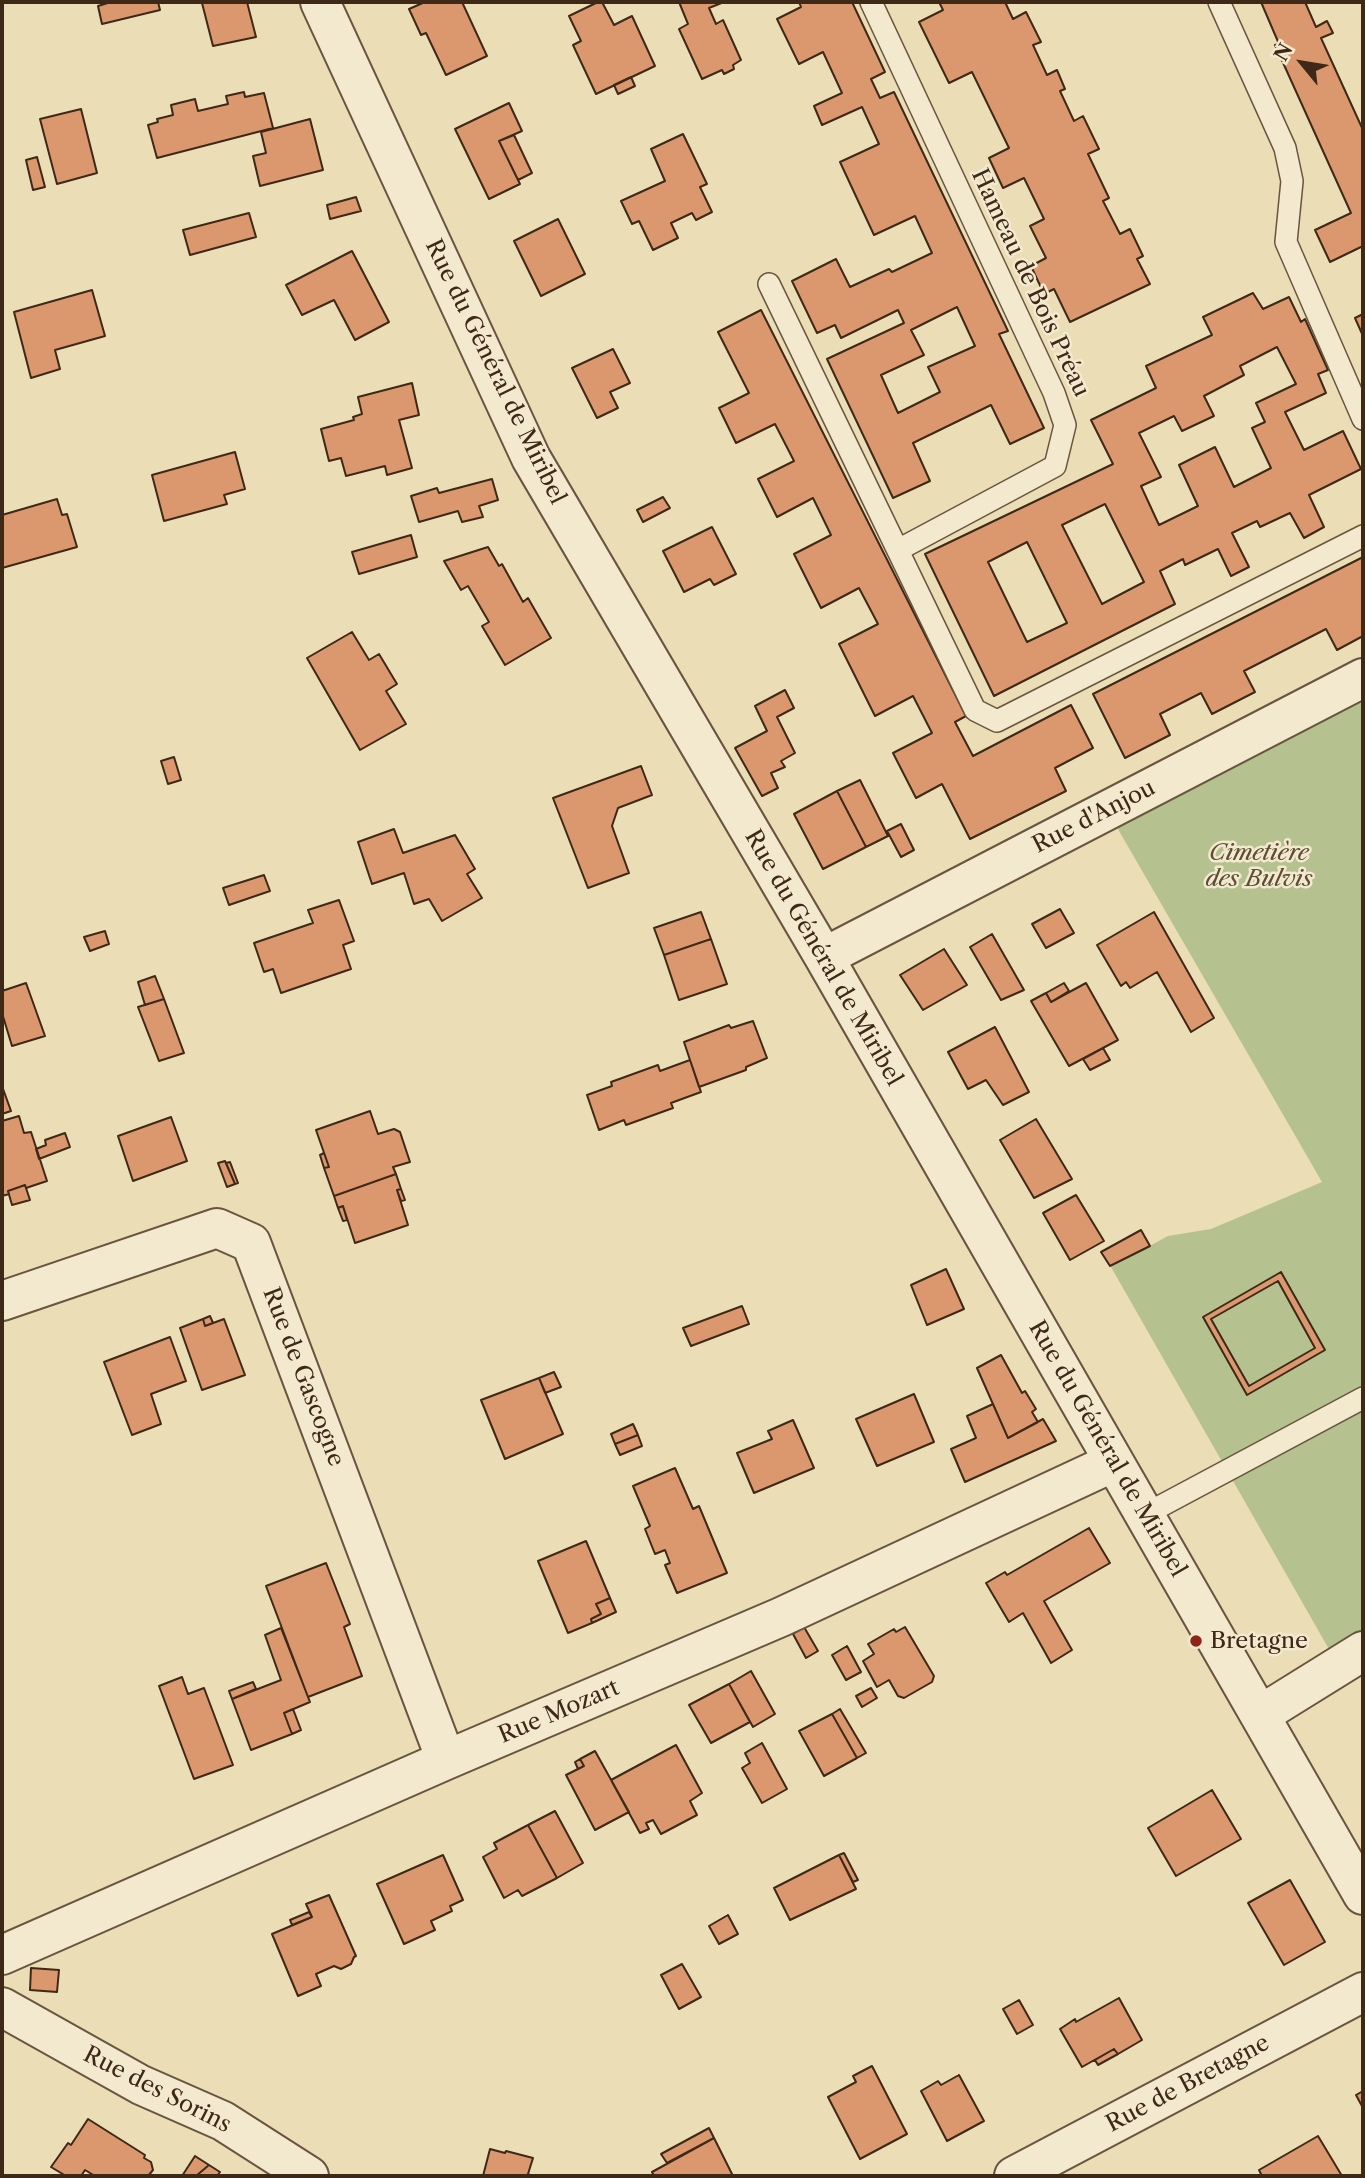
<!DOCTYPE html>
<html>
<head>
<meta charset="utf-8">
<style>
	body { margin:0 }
	#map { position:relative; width:1365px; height:2178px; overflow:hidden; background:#ebddb5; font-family:"Libre Caslon Text",serif }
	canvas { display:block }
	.frame { position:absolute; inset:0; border:4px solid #3e2818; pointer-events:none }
	.north { position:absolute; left:1267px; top:28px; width:70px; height:70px; -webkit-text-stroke:5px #f2e9cf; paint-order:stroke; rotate:300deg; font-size:19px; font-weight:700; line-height:28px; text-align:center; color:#3e2818 }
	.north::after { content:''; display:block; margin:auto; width:24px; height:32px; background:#3e2818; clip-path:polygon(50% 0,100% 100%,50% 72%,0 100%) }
</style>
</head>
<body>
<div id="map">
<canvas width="1365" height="2178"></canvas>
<div class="frame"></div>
<div class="north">N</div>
</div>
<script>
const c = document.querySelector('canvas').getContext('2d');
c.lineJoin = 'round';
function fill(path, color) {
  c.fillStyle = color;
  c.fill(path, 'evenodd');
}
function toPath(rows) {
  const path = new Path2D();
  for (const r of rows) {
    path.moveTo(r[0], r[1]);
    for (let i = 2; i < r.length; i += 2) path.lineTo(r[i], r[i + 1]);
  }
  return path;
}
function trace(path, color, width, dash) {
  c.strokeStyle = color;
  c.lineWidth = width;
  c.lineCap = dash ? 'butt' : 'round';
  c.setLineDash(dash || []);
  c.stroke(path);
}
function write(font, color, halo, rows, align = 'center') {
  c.font = font + ' "Libre Caslon Text",serif';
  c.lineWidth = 5;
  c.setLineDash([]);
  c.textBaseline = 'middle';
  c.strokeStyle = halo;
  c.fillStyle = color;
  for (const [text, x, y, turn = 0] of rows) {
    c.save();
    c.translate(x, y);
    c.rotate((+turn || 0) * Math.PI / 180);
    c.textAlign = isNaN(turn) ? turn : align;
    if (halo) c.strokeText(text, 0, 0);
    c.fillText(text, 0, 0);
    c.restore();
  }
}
const green = toPath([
	[1363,694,1363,1632,1330,1651,1111,1267,1168,1236,1211,1229,1322,1182,1115,824]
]);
const building = toPath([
	[111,2,158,2,160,10,102,24,98,6,111,2],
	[206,2,247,2,256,37,213,46,202,3,206,2],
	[425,2,462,2,487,56,446,75,426,33,421,35,409,9,425,2],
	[598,2,602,2,614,25,632,16,655,66,596,94,573,45,581,41,569,16,598,2],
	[679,2,724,2,709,8,716,24,723,20,741,60,733,65,734,69,724,74,722,70,702,79,679,29,688,24,679,2],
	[799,2,852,2,885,72,871,79,880,98,894,92,1008,331,999,334,1044,428,1010,444,991,405,913,443,930,481,893,498,827,359,904,323,898,310,841,338,835,325,817,333,792,281,836,259,850,287,889,269,892,272,932,253,915,216,874,235,840,162,879,144,862,107,822,125,814,106,842,93,823,52,799,64,777,19,801,7,799,2],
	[957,307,975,346,928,367,940,392,898,413,881,375,924,355,911,330,957,307],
	[939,2,1005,2,1013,19,1026,12,1041,42,1033,45,1047,75,1057,70,1065,89,1060,91,1074,121,1083,116,1099,149,1088,154,1109,198,1103,201,1120,234,1130,229,1143,256,1137,259,1150,284,1070,322,1054,289,1044,294,1031,266,1046,258,1030,226,1044,219,1024,178,1003,188,989,158,1009,148,972,72,949,83,919,22,943,10,939,2],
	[1261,2,1305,2,1316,27,1327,21,1333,33,1321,38,1363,130,1363,246,1330,262,1315,230,1351,213,1275,45,1279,44,1261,2],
	[631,77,635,86,618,94,614,85,631,77],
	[244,92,245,97,264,93,273,128,157,158,148,125,158,122,157,119,173,115,171,105,195,99,198,111,228,104,226,96,244,92],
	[509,103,522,131,499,141,520,184,489,199,455,129,509,103],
	[81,109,97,173,57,184,40,119,81,109],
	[310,119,323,170,260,186,253,156,266,153,261,132,310,119],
	[683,134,707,184,700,187,712,212,696,220,692,213,671,223,678,238,653,250,639,221,632,224,621,201,665,181,651,149,683,134],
	[514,135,532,173,518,180,499,141,514,135],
	[37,157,45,187,33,190,26,160,37,157],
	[356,197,361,211,330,219,327,205,356,197],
	[249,213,256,237,190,255,183,230,249,213],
	[558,219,585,274,541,296,514,241,558,219],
	[352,251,389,322,355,340,334,300,302,315,286,285,352,251],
	[92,290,105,336,55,350,60,369,31,378,14,312,92,290],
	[1253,293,1263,309,1289,297,1301,322,1305,319,1328,370,1318,374,1326,393,1285,412,1304,450,1343,431,1361,469,1309,495,1324,527,1304,538,1290,513,1260,527,1257,521,1232,533,1249,567,1231,576,1218,549,1185,565,1183,559,1160,571,1175,604,994,696,925,554,1113,464,1091,420,1156,388,1146,366,1212,335,1203,317,1253,293],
	[1277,347,1296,384,1256,403,1265,422,1252,428,1271,468,1234,487,1215,447,1179,465,1198,506,1159,525,1141,486,1161,477,1139,433,1174,416,1182,431,1214,416,1204,396,1244,375,1240,366,1277,347],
	[1105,504,1144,582,1102,604,1062,525,1105,504],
	[1027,542,1067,623,1027,642,988,562,1027,542],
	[761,310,966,716,955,722,973,756,1071,705,1093,748,1055,768,1066,791,970,839,942,784,916,798,893,753,932,733,913,696,875,716,839,644,878,624,859,588,821,608,794,554,831,535,813,498,777,517,758,479,794,461,775,424,736,443,719,408,749,393,718,332,761,310],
	[1363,314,1363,336,1355,318,1363,314],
	[613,349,630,383,610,392,618,408,597,418,572,368,613,349],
	[412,383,419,415,399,420,412,468,387,475,385,466,346,476,341,458,329,461,321,429,354,420,353,417,362,414,358,397,412,383],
	[235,452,245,489,224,495,227,504,164,521,152,475,235,452],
	[492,479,498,500,479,506,483,517,462,522,458,511,419,522,411,496,437,488,439,493,492,479],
	[663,497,670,508,643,522,637,510,663,497],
	[57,499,62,515,67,514,77,547,2,568,2,515,57,499],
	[712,527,736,574,714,585,710,579,684,592,663,551,712,527],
	[411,535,417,557,359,574,352,552,411,535],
	[488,547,499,566,502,564,523,602,528,598,551,638,505,665,482,626,489,622,468,586,461,590,444,561,488,547],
	[1363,557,1363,636,1337,650,1326,629,1244,671,1255,692,1212,714,1201,693,1160,714,1170,735,1125,758,1093,694,1363,557],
	[352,632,369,660,379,654,397,684,386,691,406,724,360,750,307,658,352,632],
	[785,690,794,708,777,717,795,753,781,761,785,767,771,773,778,788,762,796,735,748,767,731,755,706,785,690],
	[174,757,181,780,168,784,161,761,174,757],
	[641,766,652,795,618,808,612,826,629,873,588,888,553,798,641,766],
	[860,780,888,836,866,847,837,791,860,780],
	[837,791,866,847,823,869,794,814,837,791],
	[901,824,914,850,901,857,887,831,901,824],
	[394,829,403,853,455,835,475,869,467,874,482,898,442,921,429,899,414,904,404,873,372,884,358,842,394,829],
	[264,875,270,891,229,905,223,888,264,875],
	[339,900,354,941,343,945,351,969,281,993,273,969,264,972,254,943,313,923,308,910,339,900],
	[1060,909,1074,933,1046,948,1032,924,1060,909],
	[701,912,711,939,664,955,654,928,701,912],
	[1154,912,1214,1018,1191,1032,1157,972,1130,988,1126,982,1121,986,1097,945,1154,912],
	[105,931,109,944,90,951,84,937,105,931],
	[992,934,1024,990,1001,1000,970,947,992,934],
	[711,939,727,984,679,1000,664,955,711,939],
	[944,949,967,985,923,1010,900,975,944,949],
	[155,976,164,999,145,1005,138,982,155,976],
	[26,983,45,1036,12,1046,2,1013,2,991,26,983],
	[1064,983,1069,991,1051,1002,1046,993,1064,983],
	[1086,983,1118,1040,1069,1066,1031,1001,1046,993,1051,1002,1086,983],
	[164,999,184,1053,159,1061,138,1007,164,999],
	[753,1021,767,1058,746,1067,746,1070,699,1087,684,1042,729,1025,731,1028,753,1021],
	[995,1027,1029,1092,1003,1105,986,1080,968,1089,948,1052,995,1027],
	[1103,1048,1110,1060,1090,1070,1083,1059,1103,1048],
	[690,1060,701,1092,671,1103,673,1108,626,1125,624,1120,599,1130,587,1095,612,1086,611,1082,658,1065,660,1071,690,1060],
	[2,1086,11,1111,2,1114,2,1086],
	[370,1111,378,1134,394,1129,400,1132,410,1162,393,1167,396,1174,334,1196,324,1168,329,1167,316,1130,370,1111],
	[19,1116,24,1133,31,1132,47,1181,26,1188,25,1185,8,1191,9,1194,2,1196,2,1121,19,1116],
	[171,1117,187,1161,133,1181,118,1136,171,1117],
	[1036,1119,1072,1179,1034,1198,1000,1140,1036,1119],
	[65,1133,70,1147,39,1159,36,1149,46,1145,45,1140,65,1133],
	[324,1153,329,1167,324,1168,320,1155,324,1153],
	[225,1161,235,1184,227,1187,218,1163,225,1161],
	[230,1162,238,1183,235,1184,226,1163,230,1162],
	[396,1174,401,1189,397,1190,408,1225,355,1243,343,1206,338,1208,334,1196,396,1174],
	[25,1185,30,1200,12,1205,8,1191,25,1185],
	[401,1189,405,1200,401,1201,397,1190,401,1189],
	[1076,1195,1104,1241,1070,1260,1043,1213,1076,1195],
	[343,1206,347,1220,343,1221,338,1208,343,1206],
	[1141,1230,1150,1246,1110,1266,1101,1252,1141,1230],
	[946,1269,964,1309,927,1325,911,1285,946,1269],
	[1281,1272,1325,1350,1247,1395,1203,1317,1281,1272],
	[1278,1281,1315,1348,1249,1386,1211,1319,1278,1281],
	[742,1306,749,1324,691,1346,683,1328,742,1306],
	[210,1316,213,1323,205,1326,203,1319,210,1316],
	[203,1319,205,1326,224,1319,245,1375,202,1390,180,1328,203,1319],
	[170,1337,186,1381,151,1394,161,1424,132,1435,104,1362,170,1337],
	[1001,1355,1022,1393,1025,1391,1036,1409,1032,1412,1038,1422,1008,1438,977,1368,1001,1355],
	[554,1372,561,1387,545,1393,539,1378,554,1372],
	[539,1378,563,1434,505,1459,481,1400,539,1378],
	[914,1394,934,1442,877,1466,856,1419,914,1394],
	[993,1404,1008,1438,1043,1419,1056,1441,965,1482,951,1449,976,1438,967,1416,993,1404],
	[793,1420,814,1468,754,1493,737,1453,772,1439,768,1431,793,1420],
	[633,1424,638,1435,615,1444,611,1434,633,1424],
	[638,1435,642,1446,620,1455,615,1444,638,1435],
	[675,1468,693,1509,699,1506,727,1573,677,1593,665,1565,670,1563,665,1550,655,1554,645,1529,650,1526,633,1486,675,1468],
	[1089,1528,1110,1563,1044,1601,1072,1650,1051,1663,1023,1613,1009,1622,986,1583,1005,1572,1007,1575,1089,1528],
	[586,1541,610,1598,596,1604,601,1614,591,1619,592,1623,568,1633,538,1561,586,1541],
	[326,1563,350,1624,344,1627,362,1676,308,1697,266,1586,326,1563],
	[610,1598,616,1612,592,1623,591,1619,601,1614,596,1604,610,1598],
	[804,1627,818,1651,806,1658,793,1634,804,1627],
	[905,1627,934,1676,932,1682,904,1698,898,1696,889,1680,877,1687,863,1661,874,1654,868,1644,894,1629,896,1632,905,1627],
	[281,1628,310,1702,284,1713,292,1734,251,1750,232,1699,281,1680,265,1635,281,1628],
	[847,1646,861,1672,846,1680,832,1655,847,1646],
	[751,1671,775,1714,753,1727,729,1684,751,1671],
	[182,1677,188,1694,204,1688,233,1765,194,1779,159,1686,182,1677],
	[253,1682,256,1689,232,1699,229,1691,253,1682],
	[729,1684,750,1722,711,1743,689,1705,729,1684],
	[871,1688,877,1698,862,1707,856,1696,871,1688],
	[293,1709,301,1730,292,1734,284,1713,293,1709],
	[840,1709,866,1753,857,1758,832,1714,840,1709],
	[832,1714,857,1758,824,1776,799,1731,832,1714],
	[762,1743,787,1789,762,1803,742,1768,750,1763,745,1753,762,1743],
	[676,1745,702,1793,690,1801,697,1815,661,1834,653,1820,646,1823,649,1829,640,1833,611,1780,676,1745],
	[595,1751,629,1812,595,1830,566,1775,584,1766,580,1759,595,1751],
	[580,1759,584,1766,578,1769,575,1762,580,1759],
	[1212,1790,1241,1839,1176,1876,1148,1828,1212,1790],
	[555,1811,583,1863,557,1878,528,1825,555,1811],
	[528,1825,557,1878,522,1896,518,1890,504,1898,483,1857,497,1849,494,1843,528,1825],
	[844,1853,858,1880,853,1882,839,1855,844,1853],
	[443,1855,463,1900,450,1906,452,1911,431,1921,435,1930,404,1944,377,1884,443,1855],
	[839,1855,856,1889,790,1920,774,1888,839,1855],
	[1290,1880,1325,1942,1284,1965,1248,1903,1290,1880],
	[329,1895,356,1956,354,1957,351,1964,341,1969,334,1966,316,1974,321,1986,298,1996,272,1934,312,1917,306,1904,329,1895],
	[309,1912,312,1917,292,1925,290,1920,309,1912],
	[728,1915,738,1934,719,1944,709,1926,728,1915],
	[682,1964,701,1997,679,2009,661,1975,682,1964],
	[31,1968,59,1970,57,1992,30,1990,31,1968],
	[1119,1998,1142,2040,1118,2054,1114,2049,1082,2067,1060,2029,1075,2019,1076,2022,1119,1998],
	[1019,2000,1033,2025,1017,2034,1003,2009,1019,2000],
	[1114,2049,1118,2054,1098,2065,1095,2060,1114,2049],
	[872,2066,907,2134,860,2159,828,2097,856,2082,853,2076,872,2066],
	[959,2075,984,2121,947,2141,921,2091,938,2081,941,2085,959,2075],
	[1363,2091,1363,2108,1356,2095,1363,2091],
	[88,2119,145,2155,144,2158,151,2162,153,2170,148,2176,95,2176,85,2170,81,2176,66,2176,51,2167,68,2143,71,2145,88,2119],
	[709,2128,714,2138,667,2163,661,2154,709,2128],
	[1318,2136,1342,2176,1262,2176,1259,2170,1318,2136],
	[714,2138,733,2176,654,2176,652,2172,714,2138],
	[490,2149,505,2153,506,2151,533,2158,528,2174,532,2176,483,2176,490,2149],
	[195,2156,209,2165,196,2176,182,2176,195,2156],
	[209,2165,220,2172,217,2176,196,2176,209,2165]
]);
const service = toPath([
	[871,2,1054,393,1065,425,1055,466,898,550],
	[1219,2,1285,148,1292,181,1286,242,1363,419],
	[769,284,975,710,997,721,1363,536],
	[1144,1515,1363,1398]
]);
const minor = toPath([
	[320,2,531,458,824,957,1363,1895],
	[824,957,1363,678],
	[2,1301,217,1228,251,1243,446,1760],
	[1260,1715,1363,1651],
	[2,1955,446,1760,781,1617,1114,1462],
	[2,2007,141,2085,223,2121,309,2176],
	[1014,2176,1363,1992]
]);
const markers = [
	[1196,1641,7,"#8f2418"]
];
const streetNames = [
	["Hameau de Bois Préau",1030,283,65],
	["Rue du Général de Miribel",495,372,64],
	["Rue d'Anjou",1094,817,-27],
	["Rue du Général de Miribel",823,958,60],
	["Rue de Gascogne",303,1377,69],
	["Rue du Général de Miribel",1107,1449,60],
	["Rue Mozart",559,1712,-23],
	["Rue de Bretagne",1188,2084,-28],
	["Rue des Sorins",157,2090,27]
];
const parkNames = [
	["Cimetière",1259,853],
	["des Bulvis",1259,879]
];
const poiNames = [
	["Bretagne",1210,1641]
];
fill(green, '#b5c28f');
fill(building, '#db986e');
trace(building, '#3e2818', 2);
trace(service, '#69553f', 24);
trace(minor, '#69553f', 42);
trace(service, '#f2e9cf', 21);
trace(minor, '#f2e9cf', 38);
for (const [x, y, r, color] of markers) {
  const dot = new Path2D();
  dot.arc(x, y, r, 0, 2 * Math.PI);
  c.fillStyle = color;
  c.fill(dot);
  trace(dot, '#f2e9cf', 2.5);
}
write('23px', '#3e2818', '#f2e9cf', streetNames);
write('italic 23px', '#5c4e36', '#f2e9cf', parkNames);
write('23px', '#3e2818', '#f2e9cf', poiNames, 'left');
</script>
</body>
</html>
